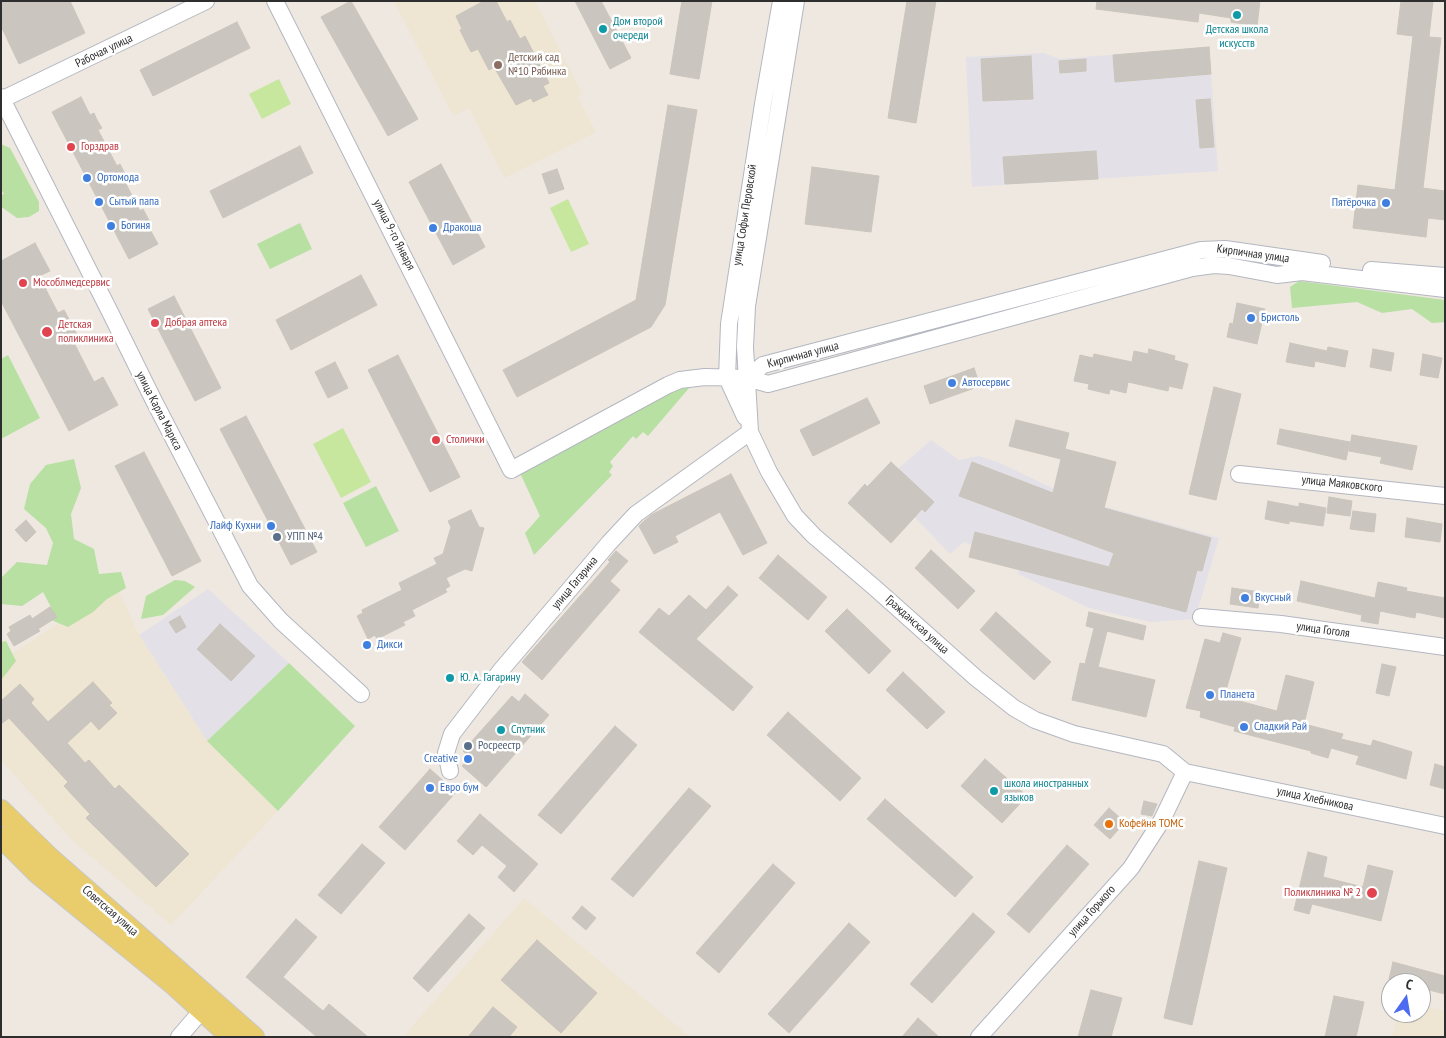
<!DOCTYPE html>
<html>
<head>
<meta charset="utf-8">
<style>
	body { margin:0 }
	#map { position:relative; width:1446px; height:1038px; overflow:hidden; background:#eee8e1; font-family:"PT Sans Narrow",sans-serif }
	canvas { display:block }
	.frame { position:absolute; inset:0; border:2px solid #2e2e2e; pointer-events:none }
	.north { position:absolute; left:1381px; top:973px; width:50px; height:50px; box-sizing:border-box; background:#fff; border:1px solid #ababab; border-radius:50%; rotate:13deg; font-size:14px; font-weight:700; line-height:20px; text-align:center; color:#2e2e2e }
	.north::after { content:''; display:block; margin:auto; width:18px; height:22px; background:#4d6bf0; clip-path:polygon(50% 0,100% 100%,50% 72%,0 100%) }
</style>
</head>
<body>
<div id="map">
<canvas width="1446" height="1038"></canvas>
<div class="frame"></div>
<div class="north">С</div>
</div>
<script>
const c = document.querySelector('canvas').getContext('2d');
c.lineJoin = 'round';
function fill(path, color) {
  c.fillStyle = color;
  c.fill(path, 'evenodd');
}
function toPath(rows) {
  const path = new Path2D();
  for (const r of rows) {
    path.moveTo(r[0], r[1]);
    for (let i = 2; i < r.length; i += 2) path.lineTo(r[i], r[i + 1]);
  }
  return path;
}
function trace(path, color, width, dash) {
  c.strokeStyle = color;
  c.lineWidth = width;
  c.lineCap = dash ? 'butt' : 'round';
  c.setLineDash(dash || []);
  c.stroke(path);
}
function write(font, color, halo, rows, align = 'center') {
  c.font = font + ' "PT Sans Narrow",sans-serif';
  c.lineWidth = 5;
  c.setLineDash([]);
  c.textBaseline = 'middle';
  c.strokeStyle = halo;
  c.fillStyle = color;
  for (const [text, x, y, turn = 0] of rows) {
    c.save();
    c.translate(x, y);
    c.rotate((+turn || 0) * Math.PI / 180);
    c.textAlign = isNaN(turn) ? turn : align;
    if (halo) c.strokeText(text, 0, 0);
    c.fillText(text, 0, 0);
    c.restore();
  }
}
const industrial = toPath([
	[1209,47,1218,171,972,187,966,57,1044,53,1059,59],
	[931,440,959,460,979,456,1000,463,1073,498,1219,538,1195,619,1150,622,1089,608,1018,574,1020,565,964,542,950,554,882,483],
	[208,589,289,663,207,741,139,635]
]);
const education = toPath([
	[394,1,535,1,582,94,578,96,596,132,504,178,469,108,453,116],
	[116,585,139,635,207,741,278,811,171,925,73,841,1,760,1,661],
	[524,898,690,1037,403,1037],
	[1421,1006,1445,1011,1445,1037,1392,1037,1398,1013,1421,1013]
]);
const green = toPath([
	[1,144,10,148,39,202,39,211,29,217,17,218,3,208,1,208,1,195,4,194,1,189],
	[300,223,312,249,270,269,257,244],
	[1299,281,1445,300,1445,322,1432,323,1412,309,1382,313,1357,302,1292,308,1290,287],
	[8,355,40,418,1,439,1,359],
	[690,387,648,436,643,432,636,439,633,436,610,462,613,466,609,472,612,475,534,555,525,533,540,516,520,473,671,391],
	[74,459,81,488,71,514,74,539,94,549,99,574,121,572,126,588,107,599,93,612,68,627,51,620,51,607,43,592,22,606,1,604,1,578,17,562,47,565,53,543,46,528,24,509,30,484,46,465],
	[376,486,399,531,366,547,343,503],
	[175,580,185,581,195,587,163,615,141,619,146,596],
	[6,641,16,661,1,680,1,642],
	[289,663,355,726,278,811,207,741]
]);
const pitch = toPath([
	[279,79,291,104,262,119,249,94],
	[568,199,589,244,571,252,550,208],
	[343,428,371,482,341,498,313,444]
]);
const building = toPath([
	[1,1,70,1,85,33,19,64,1,26,1,1],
	[351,1,418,119,388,136,321,17,351,1],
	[484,1,496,1,507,22,510,20,520,39,525,36,549,83,543,86,548,95,533,102,531,98,516,105,494,67,489,70,478,49,471,52,460,30,462,29,456,16,484,1],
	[575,1,601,1,631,58,610,69,575,1],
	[682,1,712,1,699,79,670,74,682,1],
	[907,1,936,1,916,123,888,118,907,1],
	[1097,1,1260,1,1257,26,1231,22,1231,18,1199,13,1198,22,1096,9,1097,1],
	[1401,1,1433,1,1429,37,1441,38,1423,188,1445,191,1445,220,1428,218,1426,237,1353,228,1358,185,1395,190,1413,36,1397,34,1401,1],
	[237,22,250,48,153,96,140,70,237,22],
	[1209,47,1211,74,1115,82,1113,55,1209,47],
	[1031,56,1033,99,983,101,981,59,1031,56],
	[1086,59,1086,71,1060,73,1059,61,1086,59],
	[81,97,90,115,94,113,97,120,102,128,98,130,117,166,120,164,128,180,125,182,140,211,143,209,151,224,148,226,158,244,129,259,52,112,81,97],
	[1210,99,1214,147,1200,148,1196,100,1210,99],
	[668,105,697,110,665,305,651,327,517,397,503,370,636,300,668,105],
	[300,146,313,173,223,218,210,191,300,146],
	[1096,151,1098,179,1005,184,1003,157,1096,151],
	[441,164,485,247,453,265,409,182,441,164],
	[812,167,879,176,871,232,805,224,812,167],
	[557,169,564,189,549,194,542,174,557,169],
	[35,243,50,271,39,276,58,313,64,310,80,340,74,343,94,382,103,377,118,405,69,431,1,301,1,261,35,243],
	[361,275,377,305,291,350,276,320,361,275],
	[174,296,221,388,195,401,148,309,174,296],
	[1237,303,1265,309,1257,344,1227,337,1230,323,1233,324,1237,303],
	[1290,343,1327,351,1328,347,1348,351,1345,367,1315,361,1314,367,1286,362,1290,343],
	[1149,349,1175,356,1174,360,1188,364,1182,389,1169,386,1168,391,1128,382,1126,393,1110,389,1109,394,1088,389,1089,384,1074,381,1080,355,1093,358,1094,354,1132,362,1134,351,1148,354,1149,349],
	[1373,349,1394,353,1391,371,1370,367,1373,349],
	[1423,354,1442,358,1438,378,1420,375,1423,354],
	[398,355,460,477,430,492,368,370,398,355],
	[335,362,348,388,328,398,315,372,335,362],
	[974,368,980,386,930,404,924,386,974,368],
	[1214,387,1241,394,1216,500,1189,494,1214,387],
	[867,398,880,423,813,456,800,430,867,398],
	[246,416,317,552,291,565,220,429,246,416],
	[1016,420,1069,433,1065,449,1116,462,1104,508,1211,538,1202,571,1197,570,1186,612,969,557,975,532,1109,567,1114,553,959,496,972,462,1053,493,1061,459,1009,446,1016,420],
	[1280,429,1350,442,1346,460,1277,444,1280,429],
	[1352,435,1417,446,1412,470,1380,463,1382,457,1349,451,1352,435],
	[144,452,201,561,172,576,115,466,144,452],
	[891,462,934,502,925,512,922,509,891,543,848,503,865,484,867,487,891,462],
	[731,474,767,543,743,555,720,512,675,536,678,542,654,554,639,526,643,522,651,515,731,474],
	[1329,497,1352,501,1350,516,1327,513,1329,497],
	[1268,501,1299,507,1299,503,1326,508,1323,526,1289,521,1289,524,1265,519,1268,501],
	[471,510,479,527,484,528,472,571,465,569,446,578,450,586,445,589,447,592,412,610,415,616,403,622,405,625,377,639,375,635,368,639,357,616,363,613,362,610,402,590,399,583,437,564,434,558,443,554,451,527,448,521,471,510],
	[1353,511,1376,514,1374,532,1350,529,1353,511],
	[1407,518,1442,524,1440,542,1405,537,1407,518],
	[26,520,36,532,26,542,15,530,26,520],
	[931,550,975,591,958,609,915,568,931,550],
	[616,551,628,561,610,581,620,590,542,680,522,662,610,562,608,560,616,551],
	[778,555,827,597,808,620,759,578,778,555],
	[1301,581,1375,598,1378,582,1407,588,1406,591,1445,598,1445,618,1416,612,1415,618,1380,611,1378,624,1361,621,1362,615,1297,601,1301,581],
	[728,586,738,595,696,639,753,687,733,711,639,632,659,608,669,616,689,595,706,610,728,586],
	[1232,588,1260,592,1258,608,1230,604,1232,588],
	[50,607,57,617,38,629,40,631,14,646,7,634,11,631,9,627,30,615,32,619,50,607],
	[847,609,891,651,869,674,825,631,847,609],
	[996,612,1051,662,1034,680,980,630,996,612],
	[1089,612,1146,626,1143,640,1107,631,1098,667,1155,680,1146,717,1072,700,1080,663,1085,664,1094,628,1086,626,1089,612],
	[180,616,186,627,176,633,169,622,180,616],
	[220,624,255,656,231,681,197,649,220,624],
	[1223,633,1241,638,1224,697,1277,711,1286,675,1314,682,1304,724,1343,734,1341,739,1371,746,1373,740,1412,752,1406,779,1356,764,1359,756,1331,748,1328,758,1311,753,1311,751,1234,731,1235,727,1200,717,1201,711,1186,708,1205,639,1220,643,1223,633],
	[1382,664,1396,667,1389,696,1376,693,1382,664],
	[903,672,945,712,927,729,886,690,903,672],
	[93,682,112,703,109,705,117,713,99,730,91,721,67,743,85,763,89,760,115,789,119,785,189,854,156,887,86,818,90,814,64,786,68,782,9,718,1,724,1,701,20,684,34,699,31,703,48,722,93,682],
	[525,694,549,715,486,787,462,766,470,757,463,751,512,696,519,702,525,694],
	[788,712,861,778,840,801,767,735,788,712],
	[615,726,637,745,561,834,538,815,615,726],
	[985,759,1027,796,1002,823,961,786,985,759],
	[1435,764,1445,767,1445,789,1430,785,1435,764],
	[430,769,456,792,405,850,379,827,430,769],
	[689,788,711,806,633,897,611,879,689,788],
	[885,799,973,877,955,897,867,819,885,799],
	[1144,801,1157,804,1152,816,1141,814,1144,801],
	[1109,808,1125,822,1110,839,1094,825,1109,808],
	[480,814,538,864,514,892,498,877,507,866,482,845,473,855,457,841,480,814],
	[362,844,385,863,341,914,318,895,362,844],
	[1067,845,1089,864,1029,933,1007,914,1067,845],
	[1308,852,1327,857,1323,877,1363,887,1368,865,1393,871,1381,921,1312,904,1309,914,1294,910,1308,852],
	[1199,861,1227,868,1192,1025,1164,1018,1199,861],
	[773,864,795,883,719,973,696,953,773,864],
	[582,906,596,918,586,930,572,918,582,906],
	[973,913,995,932,932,1003,910,984,973,913],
	[469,914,485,928,428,992,413,978,469,914],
	[296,919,317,937,283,977,323,1011,329,1004,368,1037,317,1037,246,977,296,919],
	[849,923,870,942,789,1033,768,1014,849,923],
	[537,940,597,993,561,1033,501,980,537,940],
	[1393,962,1445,976,1445,994,1421,988,1421,983,1402,983,1389,979,1393,962],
	[1091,990,1122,998,1111,1037,1078,1037,1091,990],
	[1334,996,1364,1002,1356,1037,1325,1037,1334,996],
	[493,1007,517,1027,509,1037,468,1037,493,1007],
	[918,1018,939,1037,902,1037,918,1018]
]);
const minor = toPath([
	[275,1,511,470,668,385,680,380,705,377,747,378,768,384,1192,268,1214,265,1229,266,1277,275,1302,272,1445,289],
	[796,1,747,306,745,347,750,432,769,472,795,516,814,536,875,588,976,678,1014,708,1035,720,1074,734,1163,754,1185,772,1445,826],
	[1,97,109,310,154,401,250,586,281,621,361,694],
	[1,100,206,1],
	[1371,270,1445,276],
	[747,378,763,365,1201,250,1225,249,1322,263],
	[745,417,727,378,729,324,763,104,781,1],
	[1239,474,1445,496],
	[1201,617,1281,624,1445,647],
	[450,771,446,753,452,734,502,669,609,543,636,514,750,432],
	[179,1037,210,1001],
	[979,1037,1131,868,1162,820,1185,772]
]);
const major = toPath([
	[1,810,49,857,254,1037],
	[1,837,37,873,174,985,231,1037]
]);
const markers = [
	[1237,15,5,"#0f9aa8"],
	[603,29,5,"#0f9aa8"],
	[498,65,5,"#8d6e63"],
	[71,147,5,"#e0444e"],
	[87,178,5,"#3f7fe0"],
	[99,202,5,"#3f7fe0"],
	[1386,203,5,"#3f7fe0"],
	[111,226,5,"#3f7fe0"],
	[433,228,5,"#3f7fe0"],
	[23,283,5,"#e0444e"],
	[1251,318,5,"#3f7fe0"],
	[155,323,5,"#e0444e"],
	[47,332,6,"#e0444e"],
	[952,383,5,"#3f7fe0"],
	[436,440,5,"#e0444e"],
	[271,526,5,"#3f7fe0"],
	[277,537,5,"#5c6f8a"],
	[1245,598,5,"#3f7fe0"],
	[367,645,5,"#3f7fe0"],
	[450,678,5,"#0f9aa8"],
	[1210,695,5,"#3f7fe0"],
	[1244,727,5,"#3f7fe0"],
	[501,730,5,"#0f9aa8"],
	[468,746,5,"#5c6f8a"],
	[468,759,5,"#3f7fe0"],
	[430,788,5,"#3f7fe0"],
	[994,791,5,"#0f9aa8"],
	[1109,824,5,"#e8710a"],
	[1372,893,6,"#e0444e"]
];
const cultureNames = [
	["Дом второй",613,22],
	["очереди",613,36],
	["Детская школа",1237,30,"center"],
	["искусств",1237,44,"center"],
	["Ю. А. Гагарину",460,678],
	["Спутник",511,730],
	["школа иностранных",1004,784],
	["языков",1004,798]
];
const streetNames = [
	["Рабочая улица",104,51,-26],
	["улица Софьи Перовской",745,215,-81],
	["улица 9-го Января",394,235,63],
	["Кирпичная улица",1253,254,8],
	["Кирпичная улица",803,355,-15],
	["улица Карла Маркса",159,411,63],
	["улица Маяковского",1342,484,6],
	["улица Гагарина",575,583,-50],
	["Гражданская улица",917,625,42],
	["улица Гоголя",1323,630,8],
	["улица Хлебникова",1315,799,12],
	["Советская улица",110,911,41],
	["улица Горького",1092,911,-48]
];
const educationNames = [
	["Детский сад",508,58],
	["№10 Рябинка",508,72]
];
const healthNames = [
	["Горздрав",81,147],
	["Мособлмедсервис",33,283],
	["Добрая аптека",165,323],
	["Детская",58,325],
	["поликлиника",58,339],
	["Столички",446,440],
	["Поликлиника № 2",1361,893,"right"]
];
const shopNames = [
	["Ортомода",97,178],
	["Сытый папа",109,202],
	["Пятёрочка",1376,203,"right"],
	["Богиня",121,226],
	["Дракоша",443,228],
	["Бристоль",1261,318],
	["Автосервис",962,383],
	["Лайф Кухни",261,526,"right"],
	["Вкусный",1255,598],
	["Дикси",377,645],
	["Планета",1220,695],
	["Сладкий Рай",1254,727],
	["Creative",458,759,"right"],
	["Евро бум",440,788]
];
const serviceNames = [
	["УПП №4",287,537],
	["Росреестр",478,746]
];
const foodNames = [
	["Кофейня ТОМС",1119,824]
];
fill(industrial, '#e3e1e7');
fill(education, '#eee5d2');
fill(green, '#b7e0a2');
fill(pitch, '#c8e79e');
fill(building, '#cac6bf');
trace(building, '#cac4bb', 1);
trace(minor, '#b4b7c0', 18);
trace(major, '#c9c9c9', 22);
trace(minor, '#fff', 16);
trace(major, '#e9cc6b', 20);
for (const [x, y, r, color] of markers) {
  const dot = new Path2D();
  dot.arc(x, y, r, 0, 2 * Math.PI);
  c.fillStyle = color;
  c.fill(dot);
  trace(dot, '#fff', 2);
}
write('12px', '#0d838f', '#fff', cultureNames, 'left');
write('12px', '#2e2e2e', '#fff', streetNames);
write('12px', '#785e54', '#fff', educationNames, 'left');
write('12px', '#be3a42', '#fff', healthNames, 'left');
write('12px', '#366cbe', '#fff', shopNames, 'left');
write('12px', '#4e5e75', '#fff', serviceNames, 'left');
write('12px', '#c56008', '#fff', foodNames, 'left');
</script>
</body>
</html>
